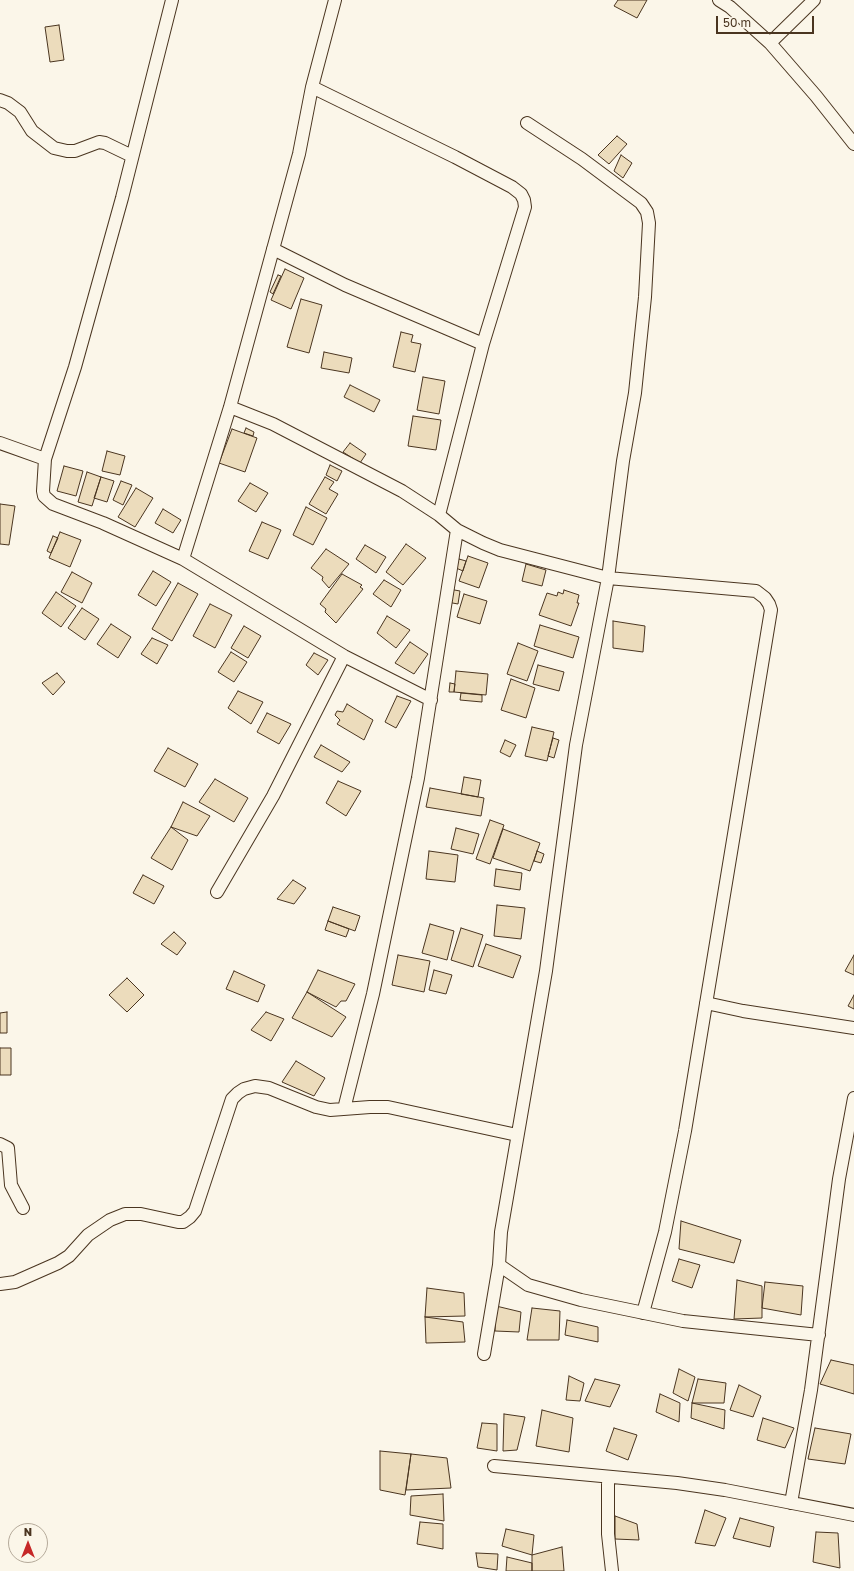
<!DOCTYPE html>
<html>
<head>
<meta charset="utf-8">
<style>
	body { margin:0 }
	#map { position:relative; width:854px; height:1571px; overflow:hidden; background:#fbf6e9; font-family:"Golos Text",sans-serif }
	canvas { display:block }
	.north { position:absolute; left:8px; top:1523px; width:40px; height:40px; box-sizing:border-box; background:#fbf6e9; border:1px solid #b4a999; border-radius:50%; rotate:0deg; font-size:11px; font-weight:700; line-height:16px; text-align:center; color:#4a3520 }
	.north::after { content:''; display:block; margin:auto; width:14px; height:18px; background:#c62828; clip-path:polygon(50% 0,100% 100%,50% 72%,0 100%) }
	.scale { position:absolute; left:716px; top:16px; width:98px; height:18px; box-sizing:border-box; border:2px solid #4a3520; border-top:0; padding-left:5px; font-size:12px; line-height:14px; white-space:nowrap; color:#4a3520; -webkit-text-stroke:3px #fbf6e9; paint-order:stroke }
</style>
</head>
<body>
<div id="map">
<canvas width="854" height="1571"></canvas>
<div class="north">N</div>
<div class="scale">50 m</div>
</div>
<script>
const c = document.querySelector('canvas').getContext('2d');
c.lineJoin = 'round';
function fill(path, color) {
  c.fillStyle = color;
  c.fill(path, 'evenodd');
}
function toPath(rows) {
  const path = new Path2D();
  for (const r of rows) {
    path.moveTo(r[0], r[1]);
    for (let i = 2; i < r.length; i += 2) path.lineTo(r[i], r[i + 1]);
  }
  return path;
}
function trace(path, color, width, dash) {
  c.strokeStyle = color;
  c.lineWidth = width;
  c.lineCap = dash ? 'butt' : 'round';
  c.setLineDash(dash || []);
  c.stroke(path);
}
const building = toPath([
	[618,0,647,0,637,18,614,6,618,0],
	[59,25,64,60,50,62,45,27,59,25],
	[617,136,627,144,609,164,598,155,617,136],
	[621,155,632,163,623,178,614,171,621,155],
	[285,269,304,278,291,309,271,300,285,269],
	[278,275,281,276,273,294,270,292,278,275],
	[301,299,322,305,309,353,287,347,301,299],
	[401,332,413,335,411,342,421,344,415,372,393,367,401,332],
	[324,352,352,358,349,373,321,368,324,352],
	[423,377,445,381,439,414,417,410,423,377],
	[350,385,380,400,374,412,344,397,350,385],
	[413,416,441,420,436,450,408,446,413,416],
	[246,428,254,432,253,436,244,433,246,428],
	[232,429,257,438,245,472,219,463,232,429],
	[350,443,366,454,360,463,343,452,350,443],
	[107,451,125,456,120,475,102,471,107,451],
	[330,465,342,471,337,481,326,475,330,465],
	[64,466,83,471,76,496,57,491,64,466],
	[87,472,101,477,92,506,78,502,87,472],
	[101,477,114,481,107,502,94,498,101,477],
	[325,477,334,482,329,489,338,494,326,514,309,504,325,477],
	[121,481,132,485,123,505,113,500,121,481],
	[250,483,268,493,256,512,238,501,250,483],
	[136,488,153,498,135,527,118,517,136,488],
	[0,504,15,506,9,545,0,544,0,504],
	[306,507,327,518,313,545,293,535,306,507],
	[163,509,181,520,173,533,155,523,163,509],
	[262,522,281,530,268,559,249,551,262,522],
	[60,532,81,540,70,567,49,558,60,532],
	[53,536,58,538,51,553,47,551,53,536],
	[406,544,426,558,403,585,386,572,406,544],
	[365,545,386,557,376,573,356,559,365,545],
	[326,549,349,564,329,588,322,580,323,577,311,568,326,549],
	[468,556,488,563,479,588,459,581,468,556],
	[459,559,466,561,463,571,456,568,459,559],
	[526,564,546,570,542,586,522,581,526,564],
	[153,571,171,582,156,606,138,595,153,571],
	[72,572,92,583,82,603,61,592,72,572],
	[342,574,362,585,360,587,363,589,336,623,325,612,326,609,320,604,342,574],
	[384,580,401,590,391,607,373,594,384,580],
	[178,583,198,594,172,641,152,629,178,583],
	[449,589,460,591,458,604,447,602,449,589],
	[564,590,579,595,577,603,579,603,571,626,539,615,547,593,557,596,558,592,563,594,564,590],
	[56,592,76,606,61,627,42,613,56,592],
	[464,594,487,601,480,624,457,617,464,594],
	[210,604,232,615,215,648,193,636,210,604],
	[82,608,99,619,85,640,68,628,82,608],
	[387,616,410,630,396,648,377,633,387,616],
	[613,621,645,626,643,652,613,648,613,621],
	[111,624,131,637,118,658,97,644,111,624],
	[540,625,579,637,573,658,534,646,540,625],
	[244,626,261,636,248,658,231,648,244,626],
	[152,638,168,645,157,664,141,654,152,638],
	[410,642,428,654,414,674,395,663,410,642],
	[518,643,538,651,527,681,507,674,518,643],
	[231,652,247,662,234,682,218,672,231,652],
	[314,653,328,660,318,675,306,665,314,653],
	[538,665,564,672,559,691,533,684,538,665],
	[456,671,488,674,486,695,454,692,456,671],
	[57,673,65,682,53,695,42,683,57,673],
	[511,679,535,688,526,718,501,710,511,679],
	[450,683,455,684,454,692,449,692,450,683],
	[238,691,263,702,251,724,228,708,238,691],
	[461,693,482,695,482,702,460,700,461,693],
	[397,696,411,701,396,728,385,722,397,696],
	[347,704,373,720,364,740,337,724,340,720,335,715,337,711,343,712,347,704],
	[267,713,291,724,279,744,257,732,267,713],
	[532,727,554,732,547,761,525,756,532,727],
	[553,738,559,740,554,758,548,756,553,738],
	[505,740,516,745,510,757,500,752,505,740],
	[321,745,350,762,342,772,314,757,321,745],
	[168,748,198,764,185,787,154,771,168,748],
	[464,777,481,780,478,797,461,794,464,777],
	[215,779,248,798,234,822,199,802,215,779],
	[338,781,361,791,346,816,326,803,338,781],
	[430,788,484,798,481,816,426,807,430,788],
	[183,802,210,816,197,836,171,827,183,802],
	[490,820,504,825,490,864,476,859,490,820],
	[171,827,188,840,172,870,151,858,171,827],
	[456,828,479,834,473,854,451,849,456,828],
	[503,829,540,843,530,871,493,858,503,829],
	[429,851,458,855,455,882,426,879,429,851],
	[537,851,544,854,541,863,534,861,537,851],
	[496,869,522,873,520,890,494,886,496,869],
	[143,875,164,886,154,904,133,893,143,875],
	[293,880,306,888,294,904,277,899,293,880],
	[497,905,525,908,521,939,494,936,497,905],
	[333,907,360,916,355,931,328,921,333,907],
	[328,921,349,929,346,937,325,930,328,921],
	[430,924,454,931,447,960,422,953,430,924],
	[461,928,483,935,473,967,451,960,461,928],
	[174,932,186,943,177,955,161,944,174,932],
	[486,944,521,956,513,978,478,966,486,944],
	[398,955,430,961,424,992,392,985,398,955],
	[854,955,854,975,845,971,854,955],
	[318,970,355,984,346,1001,341,1001,336,1007,307,992,318,970],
	[434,970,452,975,446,994,429,990,434,970],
	[234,971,265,985,258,1002,226,989,234,971],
	[127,978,144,995,127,1012,109,995,127,978],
	[307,992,346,1017,332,1037,292,1018,307,992],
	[854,995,854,1009,848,1006,854,995],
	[7,1012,7,1033,0,1033,0,1013,7,1012],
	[266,1012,284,1019,271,1041,251,1030,266,1012],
	[0,1048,11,1048,11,1075,0,1075,0,1048],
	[296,1061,325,1078,314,1096,282,1082,296,1061],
	[681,1221,741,1240,734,1263,679,1249,681,1221],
	[679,1259,700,1265,692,1288,672,1281,679,1259],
	[737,1280,762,1286,762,1318,734,1319,737,1280],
	[765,1282,803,1286,801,1315,762,1308,765,1282],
	[427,1288,464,1293,465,1316,425,1317,427,1288],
	[496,1306,521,1312,519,1332,495,1331,496,1306],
	[532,1308,560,1311,559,1340,527,1340,532,1308],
	[425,1317,463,1322,465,1342,426,1343,425,1317],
	[567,1320,598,1327,598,1342,565,1335,567,1320],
	[831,1360,854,1365,854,1394,820,1384,831,1360],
	[679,1369,695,1377,688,1401,673,1393,679,1369],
	[569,1376,584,1383,580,1401,566,1400,569,1376],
	[595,1379,620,1385,610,1407,585,1401,595,1379],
	[698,1379,726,1383,724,1403,692,1403,698,1379],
	[739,1385,761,1396,753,1417,730,1410,739,1385],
	[660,1394,680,1403,679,1422,656,1412,660,1394],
	[692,1403,725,1410,724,1429,691,1418,692,1403],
	[542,1410,573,1418,569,1452,536,1446,542,1410],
	[504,1414,525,1417,517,1450,503,1451,504,1414],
	[763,1418,794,1428,785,1448,757,1440,763,1418],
	[482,1423,497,1424,497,1451,477,1448,482,1423],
	[614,1428,637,1435,628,1460,606,1451,614,1428],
	[815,1428,851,1434,845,1464,808,1459,815,1428],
	[380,1451,411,1454,405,1495,380,1490,380,1451],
	[411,1454,447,1458,451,1488,406,1490,411,1454],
	[443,1494,444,1521,410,1515,411,1496,443,1494],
	[705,1510,726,1518,715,1546,695,1543,705,1510],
	[615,1516,637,1524,639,1540,615,1539,615,1516],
	[740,1518,774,1527,770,1547,733,1538,740,1518],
	[420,1522,443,1524,443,1549,417,1544,420,1522],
	[506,1529,534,1535,532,1555,502,1546,506,1529],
	[816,1532,838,1533,840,1568,813,1562,816,1532],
	[562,1547,564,1571,532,1571,532,1555,562,1547],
	[476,1553,498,1554,497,1570,478,1567,476,1553],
	[507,1557,532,1563,532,1571,506,1571,507,1557]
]);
const minor = toPath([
	[172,0,122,198,75,367,45,459,43,491,44,496,53,504,103,523,183,559,344,656,431,700],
	[719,0,730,7,770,43,816,96,854,144],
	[770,43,814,0],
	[312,87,455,157,512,187,521,194,524,200,525,207,483,344,439,515],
	[0,100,8,103,20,112,32,131,54,148,67,151,75,151,99,142,105,143,132,156],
	[273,249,345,285,483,344],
	[230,407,273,424,402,491,439,515,457,530,483,543,500,550,608,578,756,591,765,598,769,604,771,610,685,1131,665,1232,643,1313],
	[0,443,45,459],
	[183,559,230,407,299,154,312,87,335,0],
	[217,892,273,796,344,656],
	[706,1003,743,1011,854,1028],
	[344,1109,373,994,418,778,457,530],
	[0,1144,8,1148,11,1185,23,1208],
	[499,1265,528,1285,581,1300,683,1321,819,1335],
	[0,1284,15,1282,58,1263,69,1256,88,1235,110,1220,125,1214,141,1214,178,1222,183,1222,190,1217,195,1211,232,1099,238,1093,244,1089,255,1086,269,1088,316,1107,330,1110,370,1107,388,1107,517,1135],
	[484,1354,499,1265,501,1232,546,971,576,745,608,578,623,461,635,393,645,297,649,223,647,212,641,203,582,159,527,123],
	[494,1466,677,1483,725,1490,854,1515],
	[608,1477,608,1534,612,1571],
	[791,1503,811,1390,839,1179,854,1098]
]);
fill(building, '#ecdcbc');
trace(building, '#4a3520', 1);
trace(minor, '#4a3520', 14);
trace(minor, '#fbf6e9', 12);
</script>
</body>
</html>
